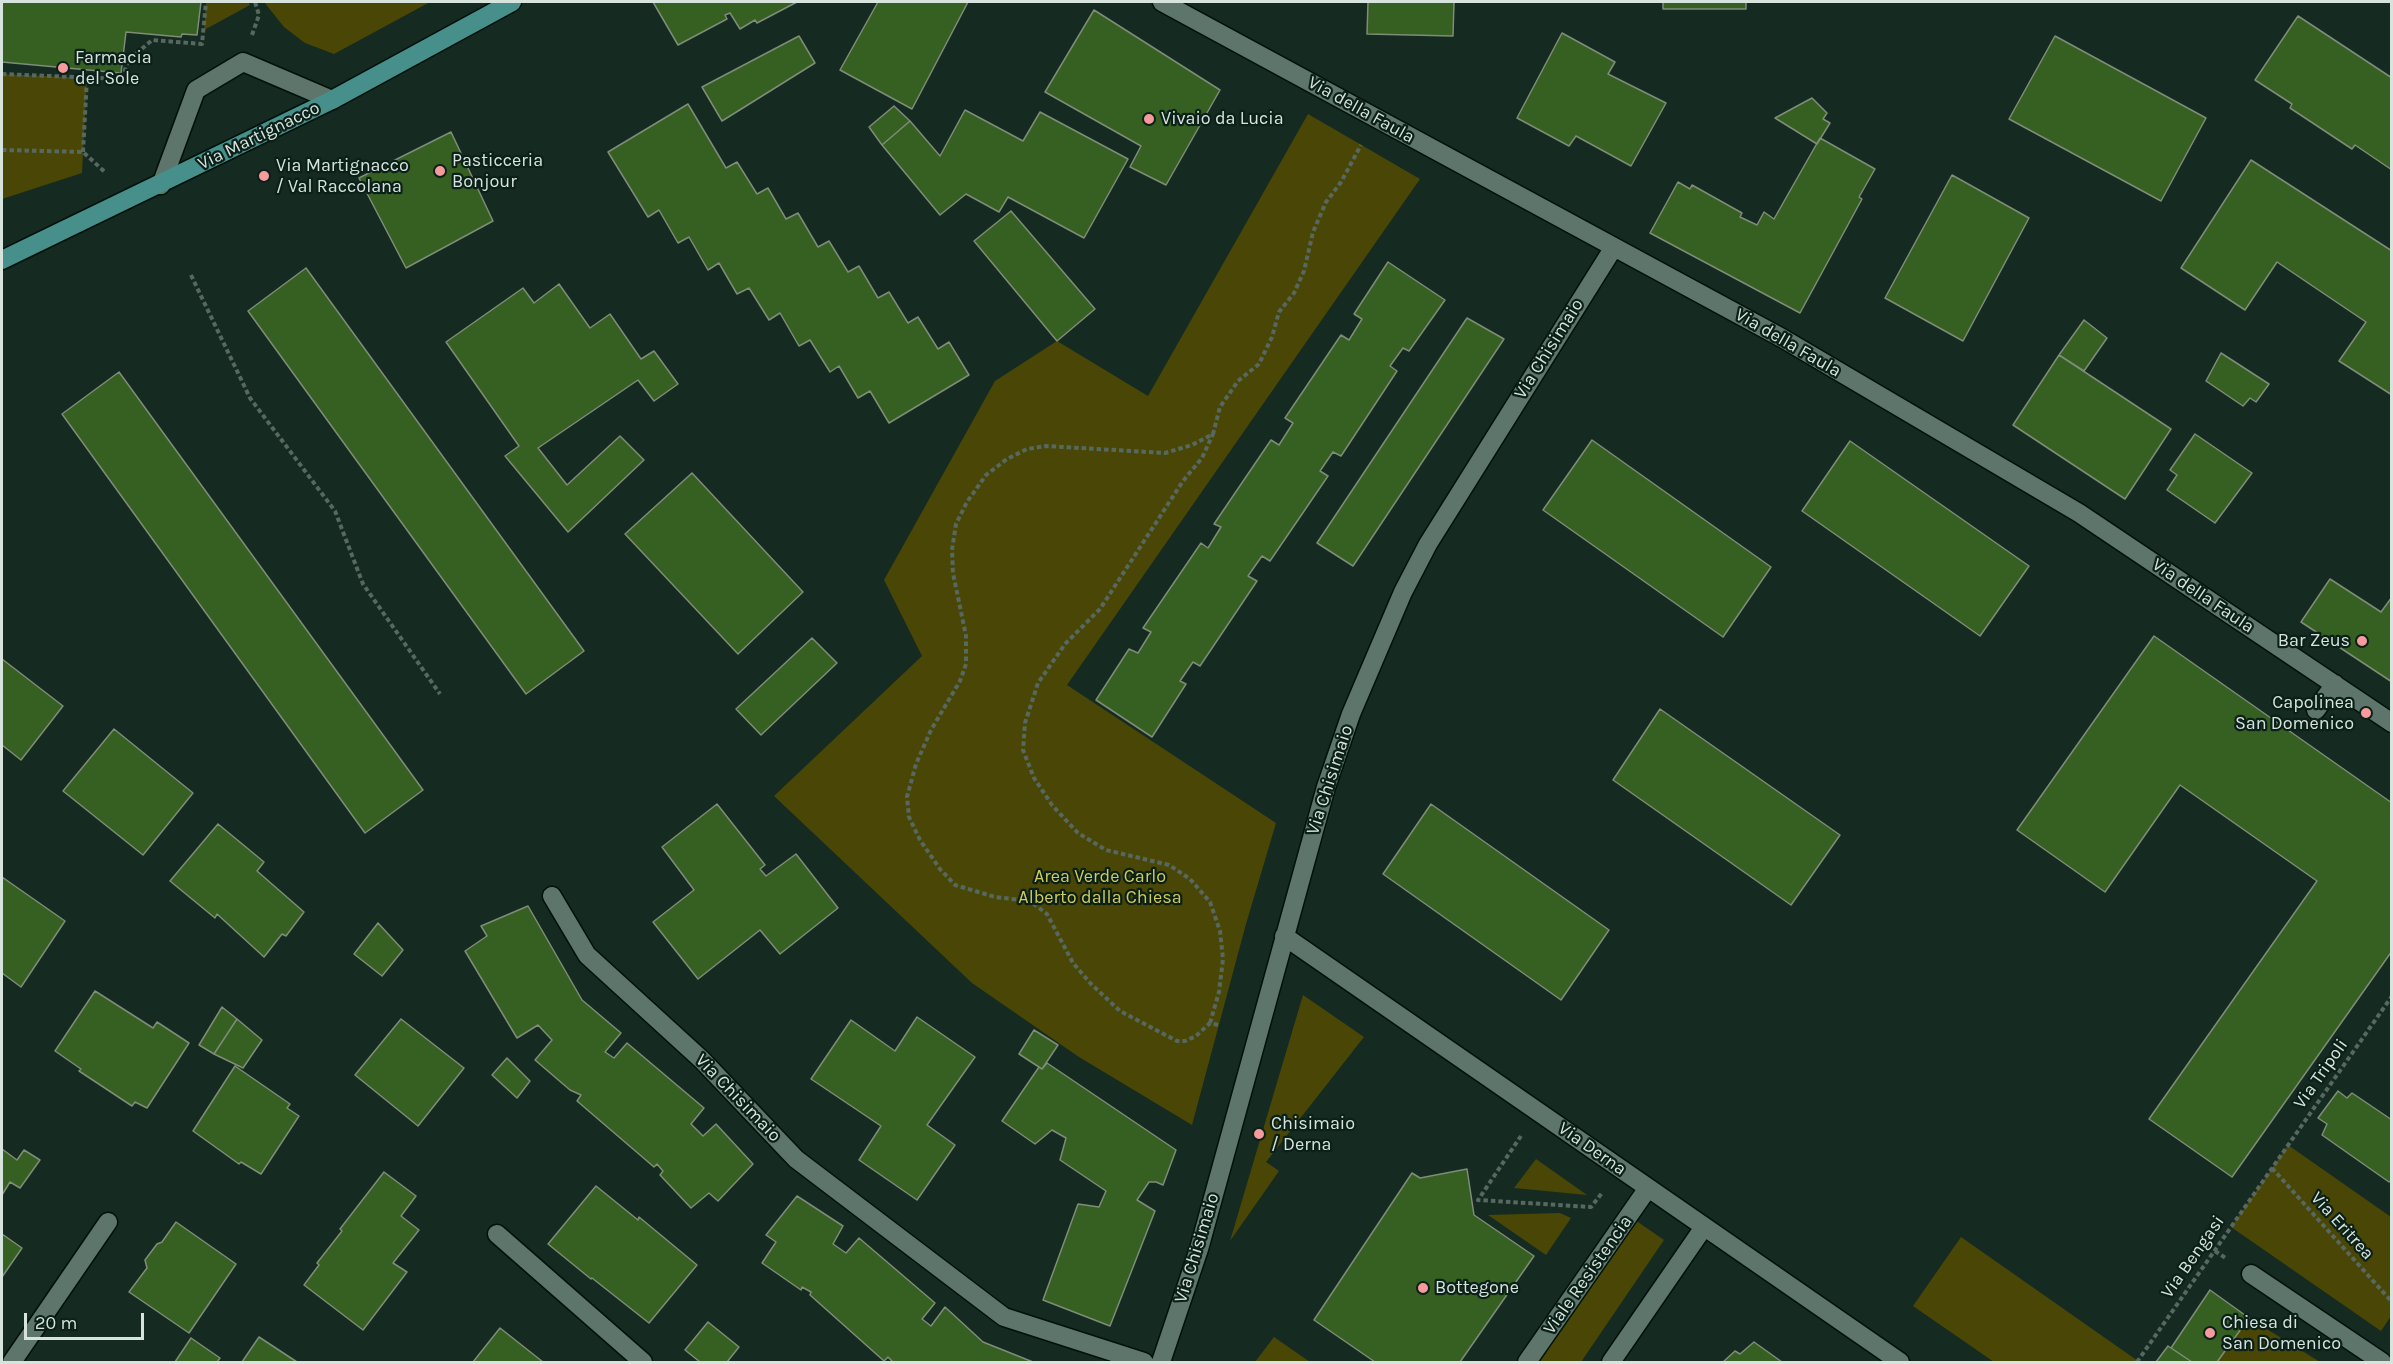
<!DOCTYPE html>
<html>
<head>
<meta charset="utf-8">
<style>
	body { margin:0 }
	#map { position:relative; width:2393px; height:1364px; overflow:hidden; background:#152a21; font-family:Karla,sans-serif }
	canvas { display:block }
	.frame { position:absolute; inset:0; border:3px solid #d7e4de; pointer-events:none }
	.scale { position:absolute; left:24px; top:1313px; width:120px; height:27px; box-sizing:border-box; border:3px solid #d7e4de; border-top:0; padding-left:8px; font-size:18px; line-height:21px; white-space:nowrap; color:#d7e4de; -webkit-text-stroke:4px #0b2018; paint-order:stroke }
</style>
</head>
<body>
<div id="map">
<canvas width="2393" height="1364"></canvas>
<div class="frame"></div>
<div class="scale">20 m</div>
</div>
<script>
const c = document.querySelector('canvas').getContext('2d');
c.lineJoin = 'round';
function fill(path, color) {
  c.fillStyle = color;
  c.fill(path, 'evenodd');
}
function toPath(rows) {
  const path = new Path2D();
  for (const r of rows) {
    path.moveTo(r[0], r[1]);
    for (let i = 2; i < r.length; i += 2) path.lineTo(r[i], r[i + 1]);
  }
  return path;
}
function trace(path, color, width, dash) {
  c.strokeStyle = color;
  c.lineWidth = width;
  c.lineCap = dash ? 'butt' : 'round';
  c.setLineDash(dash || []);
  c.stroke(path);
}
function write(font, color, halo, rows, align = 'center') {
  c.font = font + ' Karla,sans-serif';
  c.lineWidth = 4.5;
  c.setLineDash([]);
  c.textBaseline = 'middle';
  c.strokeStyle = halo;
  c.fillStyle = color;
  for (const [text, x, y, turn = 0] of rows) {
    c.save();
    c.translate(x, y);
    c.rotate((+turn || 0) * Math.PI / 180);
    c.textAlign = isNaN(turn) ? turn : align;
    if (halo) c.strokeText(text, 0, 0);
    c.fillText(text, 0, 0);
    c.restore();
  }
}
const green = toPath([
	[206,2,248,2,250,5,204,30],
	[264,2,430,2,334,54,305,43,284,27],
	[2,74,87,78,82,173,2,199],
	[1308,114,1420,179,1067,685,1276,823,1246,924,1192,1125,1079,1057,972,983,774,796,922,656,884,580,995,381,1057,341,1148,396],
	[1303,995,1364,1037,1266,1162,1279,1171,1230,1241],
	[2288,1145,2391,1217,2391,1316,2381,1331,2231,1227],
	[1536,1159,1587,1195,1514,1188],
	[1560,1213,1571,1218,1546,1255,1488,1215],
	[1635,1220,1664,1240,1581,1362,1538,1362],
	[1961,1237,2138,1361,2137,1362,1994,1362,1913,1306],
	[2249,1318,2320,1362,2217,1362],
	[1274,1337,1310,1362,1255,1362]
]);
const building = toPath([
	[2,2,201,2,197,35,182,34,181,37,126,32,121,73,2,62,2,2],
	[653,2,797,2,757,23,755,20,740,29,730,13,725,15,727,19,678,45,653,2],
	[878,2,968,2,912,109,840,70,878,2],
	[1368,2,1454,2,1453,36,1367,34,1368,2],
	[1663,2,1746,2,1746,9,1663,9,1663,2],
	[1094,10,1220,90,1166,185,1130,167,1141,146,1045,92,1094,10],
	[2298,16,2392,78,2392,170,2355,145,2352,149,2290,108,2292,104,2255,80,2298,16],
	[1562,33,1615,62,1608,74,1666,103,1631,166,1576,136,1569,146,1517,118,1562,33],
	[799,36,815,63,722,121,702,87,799,36],
	[2055,36,2206,118,2161,201,2009,119,2055,36],
	[1812,98,1827,113,1823,119,1830,123,1817,144,1775,118,1812,98],
	[688,104,726,168,737,162,757,194,768,188,786,219,798,213,818,247,829,241,848,272,859,266,878,298,889,292,908,323,918,317,938,349,949,342,969,375,889,423,870,391,858,398,839,366,830,372,810,340,799,346,780,313,769,320,749,288,737,294,719,263,708,270,689,237,678,243,659,210,648,217,608,152,688,104],
	[894,106,910,121,882,145,869,127,894,106],
	[965,110,1023,141,1040,112,1128,159,1084,238,1008,197,999,212,966,194,940,215,882,145,910,121,940,156,965,110],
	[451,132,493,221,406,268,359,178,451,132],
	[1820,138,1875,169,1859,197,1862,199,1800,313,1650,233,1678,182,1690,189,1692,185,1742,213,1740,217,1757,225,1764,212,1774,219,1820,138],
	[2251,160,2392,251,2392,395,2339,361,2366,322,2277,262,2245,310,2181,268,2251,160],
	[1952,175,2029,218,1963,341,1885,298,1952,175],
	[1011,211,1095,309,1057,341,974,241,1011,211],
	[1388,262,1445,300,1409,351,1403,348,1390,366,1397,371,1341,456,1333,452,1320,471,1328,476,1270,561,1262,556,1248,576,1257,581,1200,666,1193,662,1180,681,1186,684,1152,737,1096,700,1129,649,1138,653,1151,632,1143,628,1201,543,1208,548,1221,527,1214,524,1271,440,1279,445,1293,423,1285,418,1341,335,1349,340,1362,319,1354,314,1388,262],
	[306,268,584,651,526,694,248,311,306,268],
	[559,284,590,328,610,314,641,359,654,351,678,384,654,401,638,380,538,448,567,485,620,436,644,460,568,532,505,456,519,446,446,342,523,288,534,303,559,284],
	[1467,318,1504,339,1353,566,1317,543,1467,318],
	[2084,320,2107,338,2084,371,2059,355,2084,320],
	[2221,353,2269,384,2256,402,2250,398,2243,406,2206,381,2221,353],
	[2059,355,2171,429,2125,499,2013,425,2059,355],
	[119,372,423,790,365,833,62,414,119,372],
	[2195,434,2252,473,2215,523,2167,490,2177,475,2170,470,2195,434],
	[1592,440,1771,567,1723,637,1543,510,1592,440],
	[1850,441,2029,566,1980,636,1802,511,1850,441],
	[692,473,803,592,738,654,625,534,692,473],
	[2330,579,2381,612,2392,597,2392,682,2301,622,2330,579],
	[2154,636,2392,803,2392,951,2232,1177,2149,1119,2317,881,2180,785,2105,892,2017,830,2154,636],
	[812,638,837,663,761,735,736,709,812,638],
	[2,659,63,706,21,760,2,745,2,659],
	[1660,709,1840,835,1791,905,1613,780,1660,709],
	[114,729,193,793,143,855,63,791,114,729],
	[717,804,765,865,760,869,766,876,796,854,838,908,780,954,760,930,698,979,653,922,694,890,662,847,717,804],
	[1431,804,1609,930,1561,1000,1383,874,1431,804],
	[218,824,264,862,257,871,304,912,286,936,282,934,264,957,217,914,215,918,170,881,218,824],
	[2,877,65,921,21,987,2,973,2,877],
	[528,906,582,1000,621,1033,605,1052,614,1058,627,1043,704,1108,691,1124,703,1136,716,1124,753,1164,718,1201,709,1193,691,1208,660,1175,663,1171,657,1164,654,1167,577,1101,581,1095,570,1090,535,1060,552,1040,538,1025,517,1038,465,951,487,936,481,926,528,906],
	[378,923,403,950,382,976,354,954,378,923],
	[95,991,153,1028,157,1022,189,1043,147,1108,135,1102,132,1106,79,1071,81,1069,55,1051,95,991],
	[222,1007,237,1019,214,1054,199,1045,222,1007],
	[917,1017,975,1057,927,1125,955,1145,917,1200,859,1160,881,1126,811,1079,851,1020,895,1051,917,1017],
	[237,1019,262,1040,243,1068,214,1054,237,1019],
	[401,1019,464,1068,418,1126,355,1075,401,1019],
	[1034,1030,1058,1045,1042,1069,1019,1054,1034,1030],
	[507,1058,530,1081,517,1098,492,1075,507,1058],
	[1047,1063,1176,1150,1163,1185,1156,1182,1149,1182,1137,1200,1155,1211,1110,1326,1043,1300,1078,1204,1099,1207,1106,1191,1060,1160,1066,1138,1052,1130,1035,1144,1002,1121,1039,1067,1042,1069,1047,1063],
	[235,1066,290,1104,287,1108,299,1116,261,1174,241,1162,239,1164,193,1131,235,1066],
	[2338,1091,2347,1098,2352,1093,2392,1120,2392,1180,2389,1182,2322,1135,2327,1124,2318,1118,2338,1091],
	[2,1149,17,1160,24,1150,40,1160,20,1188,10,1182,2,1195,2,1149],
	[1467,1169,1474,1215,1534,1256,1460,1362,1375,1362,1314,1320,1412,1173,1420,1178,1467,1169],
	[384,1172,416,1196,401,1216,419,1230,393,1263,407,1272,363,1330,304,1285,319,1265,317,1263,342,1231,340,1229,384,1172],
	[596,1186,638,1220,639,1217,697,1265,649,1323,592,1278,591,1279,548,1244,596,1186],
	[797,1196,843,1226,833,1244,846,1253,859,1238,935,1303,922,1319,931,1326,945,1307,983,1342,1033,1362,893,1362,888,1357,884,1361,810,1295,811,1292,802,1287,801,1290,762,1263,776,1242,766,1235,797,1196],
	[176,1222,236,1264,189,1333,129,1292,147,1268,145,1260,157,1244,162,1242,176,1222],
	[2,1234,22,1248,2,1277,2,1234],
	[2210,1290,2249,1318,2217,1362,2192,1362,2171,1348,2210,1290],
	[708,1322,739,1347,727,1362,700,1362,685,1350,708,1322],
	[500,1328,543,1362,473,1362,500,1328],
	[259,1337,297,1362,242,1362,259,1337],
	[191,1338,220,1358,217,1362,175,1362,191,1338],
	[1754,1342,1782,1362,1723,1362,1735,1351,1740,1354,1754,1342],
	[2168,1346,2192,1362,2156,1362,2168,1346]
]);
const path = toPath([
	[252,35,259,15,255,2],
	[2,74,122,79,128,61,152,40,202,44,206,2],
	[2,150,83,152,106,173],
	[83,152,87,78],
	[191,275,250,398,335,511,363,584,440,694],
	[1210,1023,1219,992,1223,959,1220,931,1210,902,1190,879,1169,865,1106,850,1078,833,1052,805,1034,778,1023,750,1025,723,1038,683,1065,644,1100,609,1183,481,1202,458,1213,434],
	[1218,1025,1210,1023,1196,1036,1185,1041,1177,1041,1120,1011,1091,984,1073,963,1047,914,1030,901,995,897,955,885,940,869,920,840,909,817,907,797,916,764,931,730,960,681,966,664,966,636,953,573,952,550,956,524,967,502,986,475,1007,459,1027,449,1046,446,1165,453,1192,445,1213,434,1220,407,1238,381,1259,364,1272,337,1279,312,1294,293,1304,271,1313,232,1326,202,1341,182,1361,145],
	[1521,1136,1478,1200,1591,1207,1602,1193],
	[2272,1168,2392,1302],
	[2215,1251,2227,1259],
	[2137,1362,2392,996]
]);
const minor = toPath([
	[1162,2,1782,338,2079,513,2392,723],
	[161,185,196,90,243,62,332,100],
	[2316,710,2335,684],
	[552,896,587,955,702,1060,796,1159,1004,1317,1144,1362],
	[1284,936,1900,1362],
	[497,1234,643,1362],
	[2251,1274,2382,1362],
	[12,1362,108,1222],
	[1161,1362,1199,1249,1326,787,1351,714,1403,592,1428,544,1614,247],
	[1527,1362,1648,1188],
	[1611,1362,1704,1227]
]);
const major = toPath([
	[2,260,332,100,512,2]
]);
const markers = [
	[63,68,6,"#f59b9d"],
	[1149,119,6,"#f59b9d"],
	[440,171,6,"#f59b9d"],
	[264,176,6,"#f59b9d"],
	[2362,641,6,"#f59b9d"],
	[2366,713,6,"#f59b9d"],
	[1259,1134,6,"#f59b9d"],
	[1423,1288,6,"#f59b9d"],
	[2210,1333,6,"#f59b9d"]
];
const poiNames = [
	["Farmacia",75,58],
	["del Sole",75,79],
	["Vivaio da Lucia",1161,119],
	["Pasticceria",452,161],
	["Bonjour",452,182],
	["Via Martignacco",276,166],
	["/ Val Raccolana",276,187],
	["Bar Zeus",2350,641,"right"],
	["Capolinea",2354,703,"right"],
	["San Domenico",2354,724,"right"],
	["Chisimaio",1271,1124],
	["/ Derna",1271,1145],
	["Bottegone",1435,1288],
	["Chiesa di",2222,1323],
	["San Domenico",2222,1344]
];
const streetNames = [
	["Via della Faula",1361,110,29],
	["Via Martignacco",259,136,-26],
	["Via della Faula",1788,343,30],
	["Via Chisimaio",1549,349,-58],
	["Via della Faula",2203,596,34],
	["Via Chisimaio",1330,780,-72],
	["Via Tripoli",2321,1074,-55],
	["Via Chisimaio",738,1098,46],
	["Via Derna",1592,1149,35],
	["Via Eritrea",2342,1226,48],
	["Via Chisimaio",1197,1248,-73],
	["Via Bengasi",2193,1257,-55],
	["Viale Resistencia",1588,1275,-55]
];
const parkNames = [
	["Area Verde Carlo",1100,877],
	["Alberto dalla Chiesa",1100,898]
];
fill(green, '#4a4706');
fill(building, '#366021');
trace(building, '#7f8c79', 1.5);
trace(minor, '#01120b', 21);
trace(major, '#01120b', 21);
trace(path, '#566860', 4, [4.5, 3]);
trace(minor, '#5e756b', 18);
trace(major, '#478f8b', 18);
for (const [x, y, r, color] of markers) {
  const dot = new Path2D();
  dot.arc(x, y, r, 0, 2 * Math.PI);
  c.fillStyle = color;
  c.fill(dot);
  trace(dot, '#0b2018', 2);
}
write('18px', '#d7e4de', '#0b2018', poiNames, 'left');
write('18px', '#d7e4de', '#0b2018', streetNames);
write('18px', '#d0cb5b', '#0b2018', parkNames);
</script>
</body>
</html>
